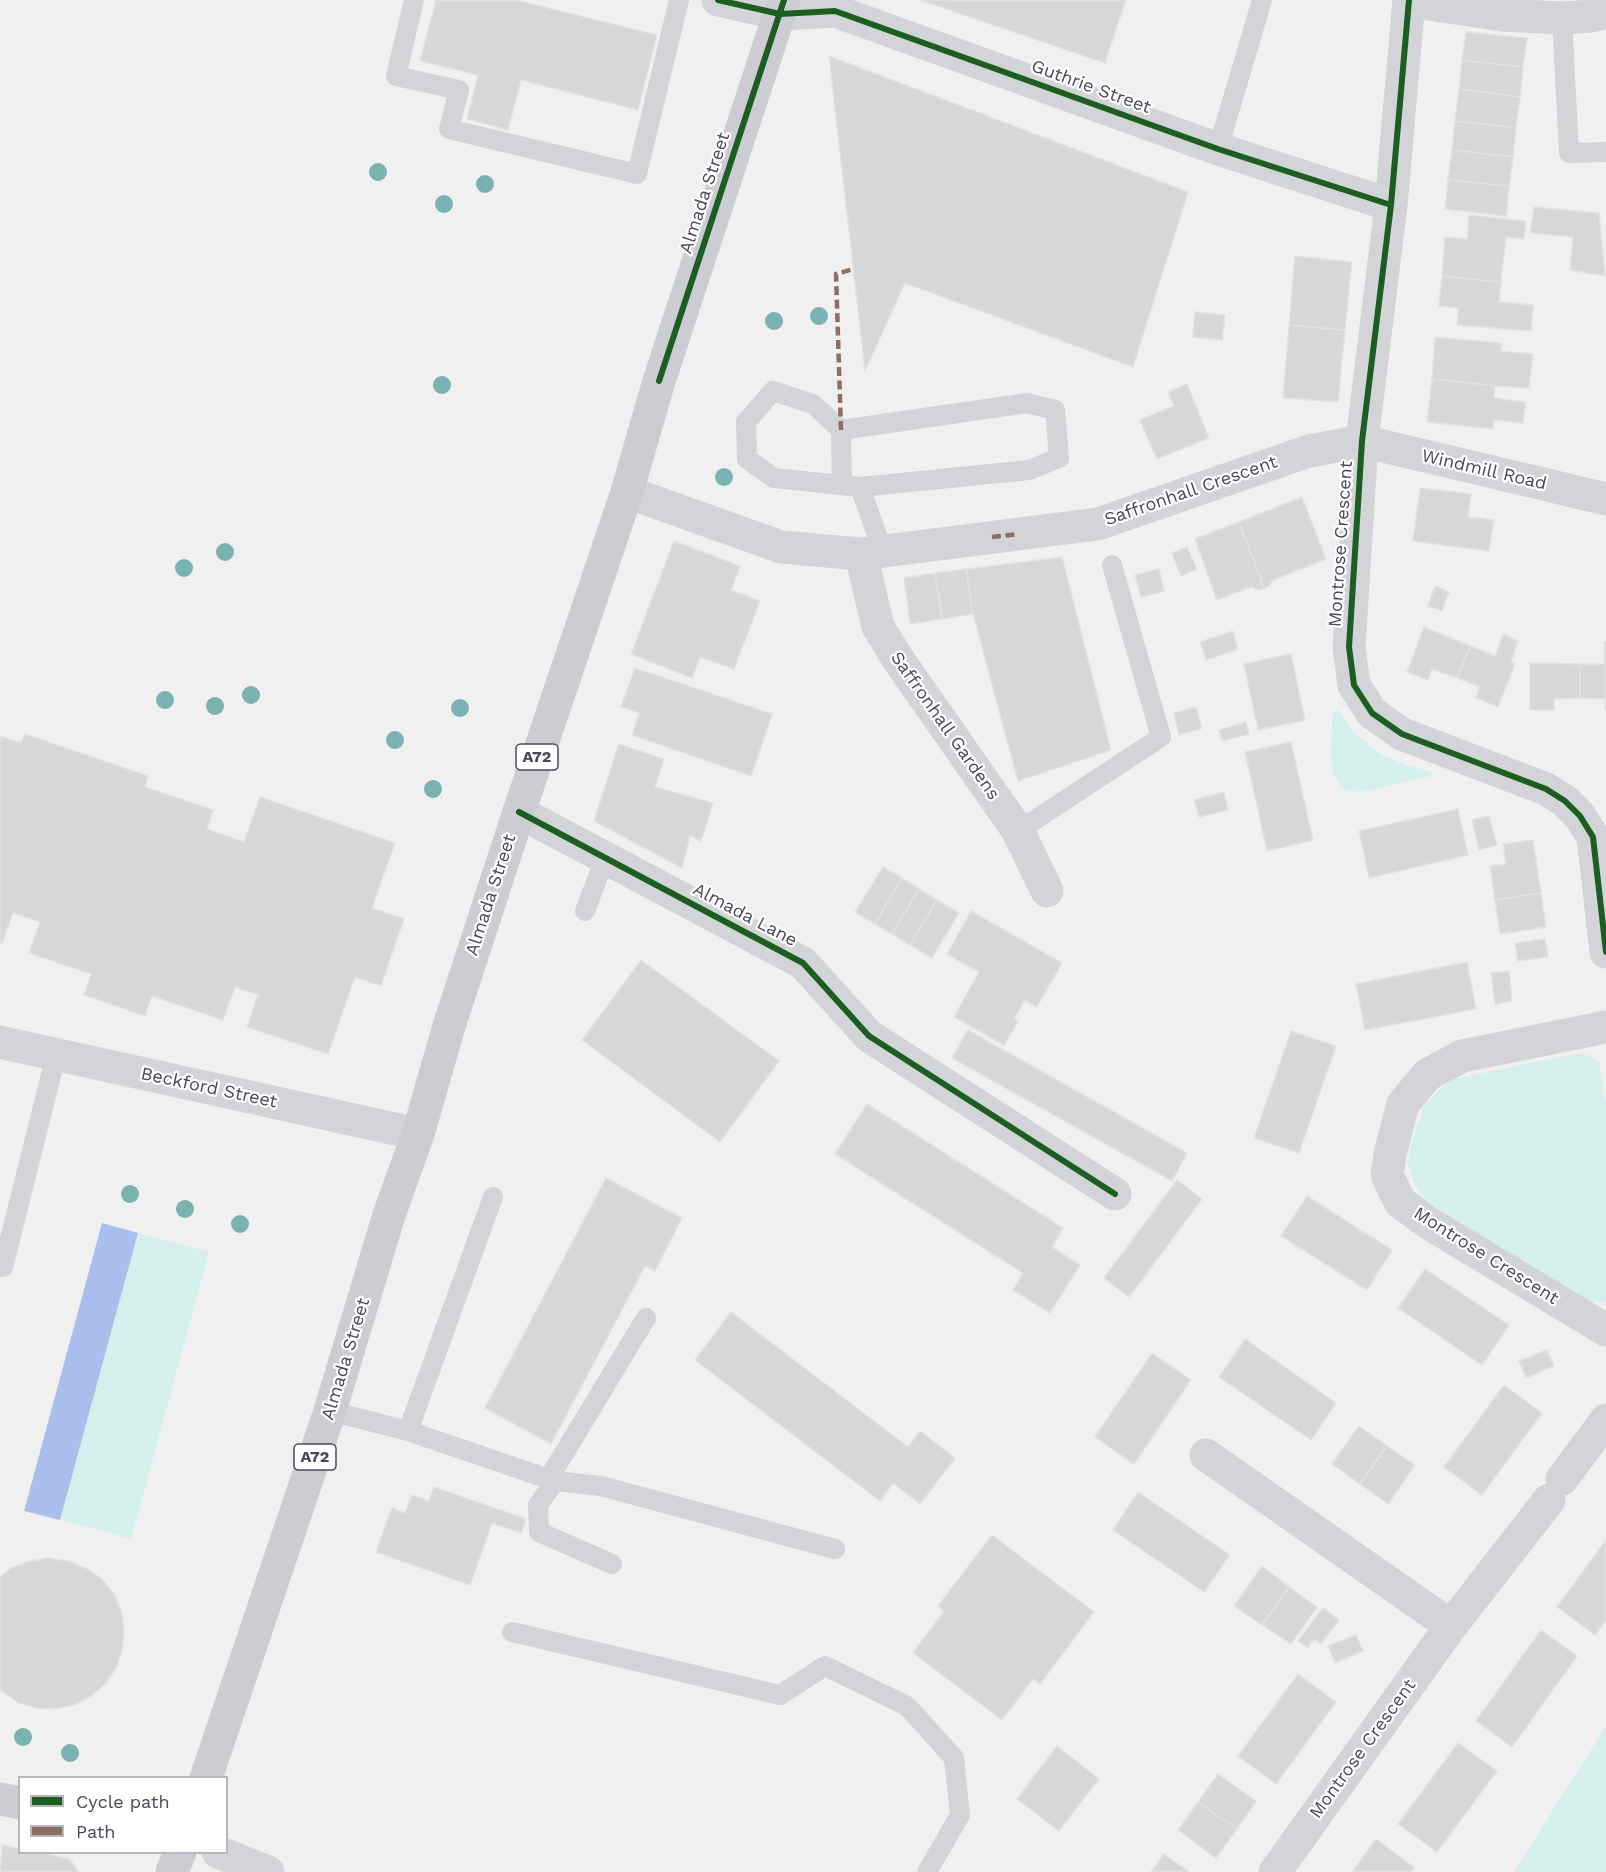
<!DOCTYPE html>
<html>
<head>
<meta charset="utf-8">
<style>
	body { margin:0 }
	#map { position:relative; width:1606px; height:1872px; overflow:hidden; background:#f1f0f0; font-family:"Work Sans",sans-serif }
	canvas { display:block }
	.legend { position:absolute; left:18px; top:1776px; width:210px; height:78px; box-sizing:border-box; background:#fff; border:2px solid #b5b6be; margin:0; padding:8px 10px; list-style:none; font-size:18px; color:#47485d }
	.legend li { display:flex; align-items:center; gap:12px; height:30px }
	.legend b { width:30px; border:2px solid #b5b6be }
</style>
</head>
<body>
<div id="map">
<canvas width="1606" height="1872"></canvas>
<ul class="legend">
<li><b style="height:8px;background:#1b5e20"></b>Cycle path</li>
<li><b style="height:8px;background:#8d6e63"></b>Path</li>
</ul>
</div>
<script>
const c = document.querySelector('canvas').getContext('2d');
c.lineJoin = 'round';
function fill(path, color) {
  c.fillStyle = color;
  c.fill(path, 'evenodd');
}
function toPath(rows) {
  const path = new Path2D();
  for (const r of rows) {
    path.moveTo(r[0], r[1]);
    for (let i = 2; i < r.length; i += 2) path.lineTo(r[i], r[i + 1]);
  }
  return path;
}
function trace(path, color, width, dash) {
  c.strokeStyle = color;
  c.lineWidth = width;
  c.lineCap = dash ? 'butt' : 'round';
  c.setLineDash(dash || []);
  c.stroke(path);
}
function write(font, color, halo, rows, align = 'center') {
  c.font = font + ' "Work Sans",sans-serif';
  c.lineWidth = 4.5;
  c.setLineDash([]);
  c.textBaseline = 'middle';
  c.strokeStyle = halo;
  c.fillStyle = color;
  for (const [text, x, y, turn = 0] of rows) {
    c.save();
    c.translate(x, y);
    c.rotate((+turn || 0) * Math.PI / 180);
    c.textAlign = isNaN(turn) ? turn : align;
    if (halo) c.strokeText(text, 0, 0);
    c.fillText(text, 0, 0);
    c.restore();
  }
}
const green = toPath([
	[1338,710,1356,734,1380,754,1406,765,1433,772,1431,776,1360,792,1343,789,1333,774,1330,753,1333,711],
	[1580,1053,1590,1056,1599,1063,1606,1102,1606,1301,1604,1302,1587,1302,1429,1203,1418,1190,1412,1178,1407,1162,1416,1127,1425,1105,1438,1091,1453,1079],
	[138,1233,209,1252,131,1539,60,1520],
	[1606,1726,1606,1872,1514,1872]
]);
const water = toPath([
	[102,1223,138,1233,60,1520,24,1511]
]);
const building = toPath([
	[436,0,516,0,657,35,638,110,521,80,508,130,467,119,478,75,420,61,436,0],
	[920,0,1126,0,1105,63,920,0],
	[1466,32,1527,38,1523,67,1462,60,1466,32],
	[829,56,1188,192,1133,367,905,283,865,371,829,56],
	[1462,60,1523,67,1520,97,1459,89,1462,60],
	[1459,89,1520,97,1516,128,1455,121,1459,89],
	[1455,121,1516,128,1513,157,1452,150,1455,121],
	[1452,150,1513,157,1509,186,1448,180,1452,150],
	[1448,180,1509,186,1506,216,1445,209,1448,180],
	[1534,207,1599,213,1605,276,1570,270,1573,237,1530,233,1534,207],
	[1469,215,1526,221,1524,239,1506,237,1501,282,1442,276,1445,237,1467,239,1469,215],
	[1295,256,1352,262,1345,330,1289,325,1295,256],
	[1442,276,1501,282,1499,302,1533,305,1531,331,1457,325,1458,308,1439,306,1442,276],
	[1195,312,1225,315,1222,340,1193,337,1195,312],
	[1289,325,1345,330,1338,402,1283,398,1289,325],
	[1435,337,1502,343,1501,351,1533,354,1529,388,1495,386,1432,379,1435,337],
	[1432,379,1495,386,1494,398,1526,402,1523,423,1494,420,1493,429,1427,422,1432,379],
	[1187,384,1209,438,1157,459,1140,420,1174,406,1168,392,1187,384],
	[1420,488,1471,494,1468,517,1494,520,1489,551,1413,541,1420,488],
	[1302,497,1326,559,1273,580,1269,586,1264,588,1239,522,1302,497],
	[1239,522,1264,588,1259,590,1251,587,1217,600,1195,539,1239,522],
	[674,541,740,566,731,590,760,601,734,669,700,657,692,678,631,654,674,541],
	[1187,547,1197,569,1181,576,1172,553,1187,547],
	[1062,557,1111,750,1018,781,973,614,966,569,1062,557],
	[966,569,973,614,942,619,935,573,966,569],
	[1159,569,1164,591,1141,597,1135,575,1159,569],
	[935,573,942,619,910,624,904,578,935,573],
	[1435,586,1449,592,1442,611,1428,606,1435,586],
	[1424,627,1470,646,1457,678,1432,669,1428,680,1407,672,1424,627],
	[1233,631,1238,649,1206,660,1200,642,1233,631],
	[1503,634,1518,641,1511,662,1515,664,1498,707,1476,698,1480,687,1457,678,1470,646,1495,656,1503,634],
	[1604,642,1606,642,1606,710,1605,710,1605,699,1580,698,1580,664,1604,664,1604,642],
	[1291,654,1305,720,1258,730,1244,664,1291,654],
	[1530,663,1580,664,1580,698,1554,699,1554,710,1530,710,1530,663],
	[635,668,772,714,751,776,632,735,639,713,621,707,635,668],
	[1196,707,1202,728,1179,735,1174,713,1196,707],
	[1246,722,1249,734,1222,741,1219,730,1246,722],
	[25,734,148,776,145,787,213,810,207,829,244,842,260,797,395,843,372,908,404,919,381,986,355,977,328,1054,247,1027,258,995,235,987,223,1020,152,996,145,1016,84,995,91,974,29,953,40,922,13,913,2,943,0,943,0,736,21,743,25,734],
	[1291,742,1313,840,1267,851,1245,752,1291,742],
	[619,744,664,759,655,787,713,803,701,841,690,836,682,868,594,821,619,744],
	[1224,792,1228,810,1199,817,1194,800,1224,792],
	[1458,809,1468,855,1369,878,1359,831,1458,809],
	[1489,816,1497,845,1479,850,1472,820,1489,816],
	[1533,840,1541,893,1495,900,1490,866,1506,864,1503,844,1533,840],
	[883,867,902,878,875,924,855,912,883,867],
	[902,878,919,889,892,934,875,924,902,878],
	[919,889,937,900,910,945,892,934,919,889],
	[1541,893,1546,927,1500,934,1495,900,1541,893],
	[937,900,959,913,932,958,910,945,937,900],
	[971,911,1062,963,1037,1007,1025,1000,1014,1019,1018,1022,1004,1045,954,1017,979,972,947,954,971,911],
	[1545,939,1548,957,1518,961,1515,943,1545,939],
	[641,960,779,1061,720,1142,582,1040,641,960],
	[1467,962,1476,1009,1365,1030,1356,984,1467,962],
	[1509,971,1512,1001,1495,1004,1491,973,1509,971],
	[968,1030,1187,1153,1172,1181,952,1058,968,1030],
	[1291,1031,1336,1046,1299,1153,1254,1138,1291,1031],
	[867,1104,1063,1228,1052,1247,1080,1265,1050,1313,1013,1290,1023,1273,835,1154,867,1104],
	[606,1178,682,1218,655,1271,645,1266,551,1444,485,1408,606,1178],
	[1177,1180,1202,1199,1129,1297,1104,1278,1177,1180],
	[1307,1196,1392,1250,1367,1290,1281,1236,1307,1196],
	[1425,1269,1509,1325,1482,1365,1398,1308,1425,1269],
	[731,1312,908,1447,920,1431,955,1458,920,1504,893,1483,880,1501,695,1360,731,1312],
	[1245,1339,1336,1403,1311,1440,1219,1377,1245,1339],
	[1547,1350,1554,1366,1526,1378,1519,1361,1547,1350],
	[1152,1353,1191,1380,1134,1464,1095,1437,1152,1353],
	[1504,1385,1542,1413,1482,1495,1444,1467,1504,1385],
	[1359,1426,1387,1446,1360,1484,1332,1464,1359,1426],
	[1387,1446,1415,1465,1388,1504,1360,1484,1387,1446],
	[434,1487,526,1519,521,1533,492,1523,470,1585,376,1552,392,1508,405,1513,412,1495,429,1501,434,1487],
	[1138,1492,1230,1555,1204,1592,1113,1530,1138,1492],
	[992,1535,1094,1612,1040,1684,1033,1679,1002,1720,913,1653,944,1611,938,1606,992,1535],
	[1606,1540,1606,1620,1595,1635,1557,1607,1606,1540],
	[49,1558,68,1561,86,1568,102,1579,114,1594,122,1613,124,1632,122,1651,116,1668,105,1684,91,1696,74,1705,56,1709,37,1708,19,1703,0,1690,0,1577,11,1568,30,1561,49,1558],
	[1262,1566,1289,1587,1262,1625,1234,1606,1262,1566],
	[1289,1587,1317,1607,1291,1644,1262,1625,1289,1587],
	[1323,1608,1339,1620,1321,1644,1314,1639,1308,1648,1298,1641,1323,1608],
	[1541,1630,1577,1656,1512,1747,1476,1721,1541,1630],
	[1356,1635,1363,1651,1335,1663,1328,1646,1356,1635],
	[1298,1674,1336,1702,1276,1784,1238,1756,1298,1674],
	[1458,1743,1497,1771,1437,1852,1398,1824,1458,1743],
	[1057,1746,1099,1779,1059,1831,1017,1799,1057,1746],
	[1218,1774,1256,1801,1237,1829,1198,1802,1218,1774],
	[1198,1802,1237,1829,1216,1858,1178,1830,1198,1802],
	[1376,1839,1415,1868,1411,1872,1352,1872,1376,1839],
	[2,1845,20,1849,20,1852,38,1852,70,1859,78,1872,0,1872,2,1845],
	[1164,1854,1189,1872,1151,1872,1164,1854]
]);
const lane = toPath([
	[414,0,396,76,459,90,449,129,637,174,679,0],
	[1562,18,1569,153,1605,152],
	[1218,149,1262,0],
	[841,430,842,485],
	[860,487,1029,470,1059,458,1055,410,1027,403,841,430,813,404,773,391,746,422,747,459,774,478,860,487,883,552],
	[1018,831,1161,737,1112,565],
	[585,911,605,858],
	[0,1267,3,1267,56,1055],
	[330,1411,408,1431,555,1481,601,1486,835,1549],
	[408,1431,493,1197],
	[549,1478,646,1318],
	[555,1481,538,1505,539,1532,612,1564],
	[512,1632,780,1695,825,1666,907,1706,954,1758,960,1815,927,1872]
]);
const street = toPath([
	[718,0,780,14,835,11,1218,149,1391,205],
	[1409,0,1391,205,1362,441,1349,647,1354,685,1372,713,1402,734,1546,789,1565,801,1580,816,1593,837,1606,952],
	[1409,1,1502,15,1562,18,1592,16,1606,12],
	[627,492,781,547,861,554,1098,524,1309,451,1362,441,1606,499],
	[861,554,878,627,900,662,1018,831,1047,891],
	[519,812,803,963,869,1036,1115,1194],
	[1606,1027,1462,1056,1427,1075,1403,1104,1390,1154,1387,1175,1400,1202,1427,1222,1606,1330],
	[0,1042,418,1134],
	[1206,1455,1451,1626],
	[1562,1479,1606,1420],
	[218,1852,268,1872],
	[1275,1872,1451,1626,1549,1500]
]);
const primary = toPath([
	[206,1778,330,1411,389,1215,418,1134,449,1026,519,812,627,492,659,381,784,0],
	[0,1799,20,1803],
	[172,1872,180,1852]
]);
const quiet = toPath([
	[841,430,836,274,853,269],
	[992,537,1018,534]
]);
const cycleway = toPath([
	[718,0,780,14,835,11,1218,149,1391,205],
	[1409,0,1391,205,1362,441,1349,647,1354,685,1372,713,1402,734,1546,789,1565,801,1580,816,1593,837,1606,952],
	[659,381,784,0],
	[519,812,803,963,869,1036,1115,1194]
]);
const trees = [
	[378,172],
	[485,184],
	[444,204],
	[819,316],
	[774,321],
	[442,385],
	[724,477],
	[225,552],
	[184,568],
	[251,695],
	[165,700],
	[215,706],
	[460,708],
	[395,740],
	[433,789],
	[130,1194],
	[185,1209],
	[240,1224],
	[23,1737],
	[70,1753]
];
const shields = [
	[537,757,42],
	[315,1457,42]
];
const shieldNames = [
	["A72",537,757],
	["A72",315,1457]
];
const streetNames = [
	["Guthrie Street",1091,87,20],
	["Almada Street",705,193,-72],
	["Windmill Road",1484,470,13],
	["Saffronhall Crescent",1191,491,-19],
	["Montrose Crescent",1341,544,-86],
	["Saffronhall Gardens",945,726,55],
	["Almada Street",491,895,-72],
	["Almada Lane",745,915,28],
	["Beckford Street",209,1088,12],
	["Montrose Crescent",1486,1256,32],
	["Almada Street",346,1359,-73],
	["Montrose Crescent",1363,1749,-54]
];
fill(green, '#d5efec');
fill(water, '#aabeed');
fill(building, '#d7d7d9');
trace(building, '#e2e2e3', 1.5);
trace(lane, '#d3d4d8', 20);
trace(street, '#d3d4d8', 33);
trace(primary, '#ccccd3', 33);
trace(quiet, '#8d6e63', 4.5, [9, 4.5]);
trace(cycleway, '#1b5e20', 6);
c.fillStyle = '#79b2b1';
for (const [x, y] of trees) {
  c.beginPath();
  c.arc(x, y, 9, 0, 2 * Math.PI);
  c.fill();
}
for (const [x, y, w] of shields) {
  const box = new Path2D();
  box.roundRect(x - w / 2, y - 13, w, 26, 4.5);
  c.fillStyle = '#fff';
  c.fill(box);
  trace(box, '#47485d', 1.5);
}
write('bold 16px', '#47485d', null, shieldNames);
write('18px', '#47485d', '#fff', streetNames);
</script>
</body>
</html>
